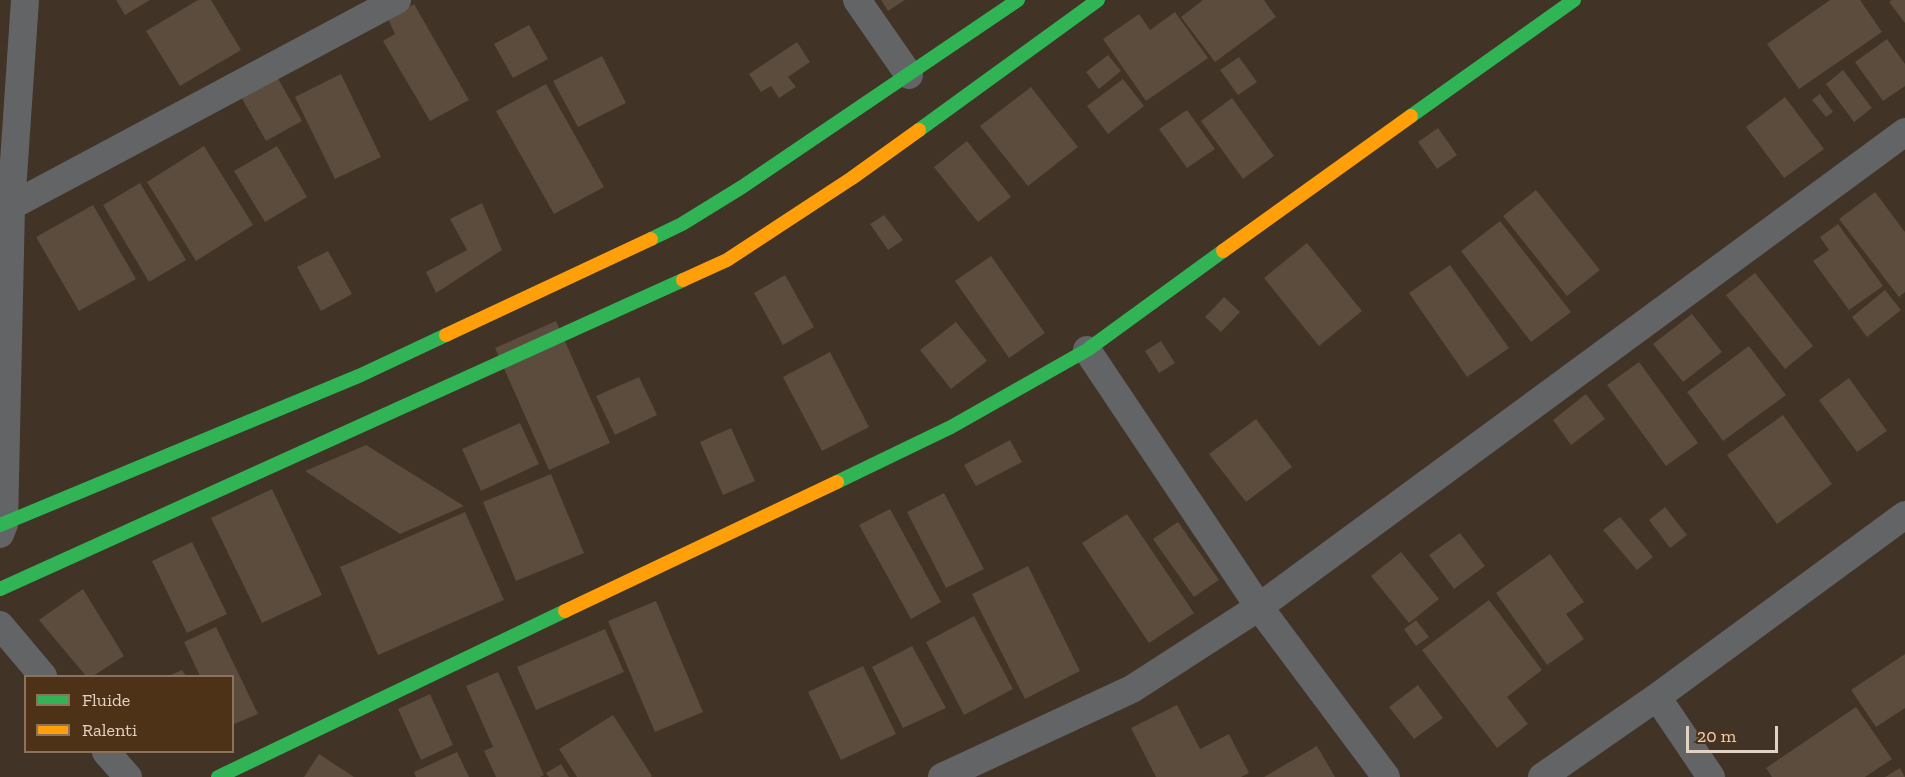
<!DOCTYPE html>
<html>
<head>
<meta charset="utf-8">
<style>
	body { margin:0 }
	#map { position:relative; width:1905px; height:777px; overflow:hidden; background:#413325; font-family:"Zilla Slab",serif }
	canvas { display:block }
	.legend { position:absolute; left:24px; top:675px; width:210px; height:78px; box-sizing:border-box; background:#4e3218; border:2px solid #8a725c; margin:0; padding:8px 10px; list-style:none; font-size:18px; color:#e3d1c2 }
	.legend li { display:flex; align-items:center; gap:12px; height:30px }
	.legend b { width:30px; border:2px solid #8a725c }
	.scale { position:absolute; left:1686px; top:726px; width:92px; height:27px; box-sizing:border-box; border:3px solid #e3d1c2; border-top:0; padding-left:8px; font-size:18px; line-height:21px; white-space:nowrap; color:#e3d1c2; -webkit-text-stroke:4px #4e3218; paint-order:stroke }
</style>
</head>
<body>
<div id="map">
<canvas width="1905" height="777"></canvas>
<ul class="legend">
<li><b style="height:8px;background:#30b455"></b>Fluide</li>
<li><b style="height:8px;background:#ff9f0a"></b>Ralenti</li>
</ul>
<div class="scale">20 m</div>
</div>
<script>
const c = document.querySelector('canvas').getContext('2d');
c.lineJoin = 'round';
function fill(path, color) {
  c.fillStyle = color;
  c.fill(path, 'evenodd');
}
function toPath(rows) {
  const path = new Path2D();
  for (const r of rows) {
    path.moveTo(r[0], r[1]);
    for (let i = 2; i < r.length; i += 2) path.lineTo(r[i], r[i + 1]);
  }
  return path;
}
function trace(path, color, width, dash) {
  c.strokeStyle = color;
  c.lineWidth = width;
  c.lineCap = dash ? 'butt' : 'round';
  c.setLineDash(dash || []);
  c.stroke(path);
}
const building = toPath([
	[116,0,150,0,125,15],
	[198,0,211,0,241,50,180,86,146,31],
	[881,0,905,0,888,11],
	[1203,0,1264,0,1276,17,1215,62,1181,17],
	[1830,0,1860,0,1882,32,1799,89,1767,44],
	[1892,0,1905,0,1905,23,1889,2],
	[414,4,469,100,430,121,383,41,395,34,388,19],
	[1175,12,1208,58,1146,101,1103,39,1139,14,1150,30],
	[529,25,548,59,513,78,494,44],
	[1887,39,1905,64,1905,86,1883,101,1855,62],
	[797,42,810,62,788,77,796,87,779,98,771,86,761,92,749,74],
	[1108,55,1121,71,1099,89,1086,72],
	[602,56,626,103,578,127,553,81],
	[1239,57,1257,82,1238,95,1220,70],
	[1843,70,1872,108,1854,122,1826,84],
	[341,74,381,157,335,179,295,97],
	[276,75,302,121,266,141,240,95],
	[1123,79,1144,106,1108,134,1087,106],
	[546,84,604,187,554,214,496,111],
	[1031,87,1078,147,1028,186,980,126],
	[1820,94,1833,112,1826,117,1812,100],
	[1785,97,1824,149,1784,178,1746,127],
	[1232,98,1274,156,1243,179,1201,121],
	[1187,110,1215,149,1187,168,1159,129],
	[1438,128,1457,155,1437,169,1418,142],
	[967,141,1011,197,978,222,934,167],
	[204,146,253,225,196,261,147,182],
	[277,146,307,197,265,222,234,171],
	[140,183,186,260,149,282,103,205],
	[1536,190,1600,270,1567,296,1503,216],
	[1875,192,1905,232,1905,292,1899,297,1839,219],
	[482,203,502,250,436,293,426,272,467,250,450,219],
	[93,205,136,279,79,311,36,237],
	[884,215,903,240,888,250,870,224],
	[1500,221,1571,312,1531,342,1461,251],
	[1838,224,1883,286,1849,310,1813,261,1829,250,1820,237],
	[1307,243,1362,311,1319,346,1264,278],
	[328,251,352,294,321,311,297,267],
	[991,256,1045,333,1009,358,955,281],
	[1450,265,1509,348,1467,377,1409,293],
	[1755,273,1813,346,1785,369,1726,295],
	[785,275,814,327,783,345,754,293],
	[1885,290,1901,310,1867,337,1852,317],
	[1224,297,1240,312,1221,332,1205,317],
	[1692,314,1722,352,1683,382,1653,344],
	[556,321,610,443,549,470,495,348],
	[956,322,987,361,951,389,920,350],
	[1161,341,1175,363,1159,373,1145,351],
	[1749,346,1786,395,1723,441,1687,392],
	[830,352,869,427,822,451,783,377],
	[1639,362,1698,443,1666,466,1607,385],
	[639,377,657,415,615,435,596,396],
	[1849,378,1887,431,1857,452,1819,400],
	[1586,394,1605,419,1571,445,1553,420],
	[1783,415,1832,484,1777,524,1727,455],
	[1256,419,1292,467,1246,502,1209,454],
	[520,423,539,464,481,491,462,449],
	[731,428,755,481,723,495,700,442],
	[1010,440,1022,462,976,486,964,465],
	[366,445,464,506,400,534,305,471],
	[551,474,584,553,516,581,483,502],
	[272,489,322,595,262,623,211,518],
	[944,493,984,569,946,588,907,512],
	[1665,507,1687,535,1670,548,1649,520],
	[890,509,941,602,911,619,859,525],
	[465,512,504,600,378,655,340,567],
	[1127,514,1194,613,1149,643,1082,543],
	[1620,517,1653,557,1637,570,1603,530],
	[1178,522,1219,580,1194,597,1153,539],
	[1460,533,1485,566,1454,589,1429,555],
	[192,542,227,614,187,633,152,561],
	[1401,552,1439,599,1409,623,1371,576],
	[1550,554,1584,602,1566,614,1584,639,1547,665,1496,593],
	[1028,566,1080,671,1025,699,972,594],
	[83,589,124,656,93,676,86,676,39,620],
	[1489,600,1542,670,1507,697,1528,724,1497,748,1422,650],
	[656,601,703,712,655,732,608,621],
	[974,616,1013,689,964,715,926,642],
	[1416,620,1429,637,1416,646,1404,629],
	[216,627,258,714,232,725,232,676,200,676,184,642],
	[605,629,624,672,536,710,517,667],
	[912,646,946,708,903,728,872,667],
	[1905,654,1905,708,1876,727,1851,690],
	[863,666,896,734,841,760,808,692],
	[182,670,186,676,169,676],
	[498,672,544,775,540,777,496,777,484,751,493,747,466,686],
	[1418,685,1443,718,1414,739,1389,707],
	[430,694,453,745,421,760,398,709],
	[1177,705,1200,749,1229,734,1249,773,1241,777,1156,777,1131,728],
	[1856,707,1892,759,1865,777,1772,777,1766,768],
	[613,715,652,776,651,777,577,777,559,749],
	[1317,746,1335,777,1264,777],
	[457,752,469,777,416,777,414,772],
	[319,754,354,777,304,777],
	[561,764,569,777,549,777,546,773],
	[1900,768,1905,777,1885,777]
]);
const street = toPath([
	[857,0,909,75],
	[0,212,397,0],
	[1087,350,1259,607,1386,777],
	[0,534,4,524,11,206,25,0],
	[0,625,43,676],
	[1657,697,1711,777],
	[106,752,128,777],
	[942,777,1132,689,1259,607,1905,132],
	[1542,777,1657,697,1905,515]
]);
const fast = toPath([
	[1411,116,1574,0],
	[919,130,1098,0],
	[651,239,682,224,742,187,1018,0],
	[837,482,951,427,1087,350,1223,251],
	[0,525,361,375,446,335],
	[0,589,683,280],
	[218,777,565,611]
]);
const slow = toPath([
	[1223,251,1411,116],
	[683,280,727,260,852,178,919,130],
	[446,335,651,239],
	[565,611,837,482]
]);
fill(building, '#5b4c3d');
trace(street, '#626466', 28);
trace(fast, '#30b455', 14);
trace(slow, '#ff9f0a', 14);
</script>
</body>
</html>
